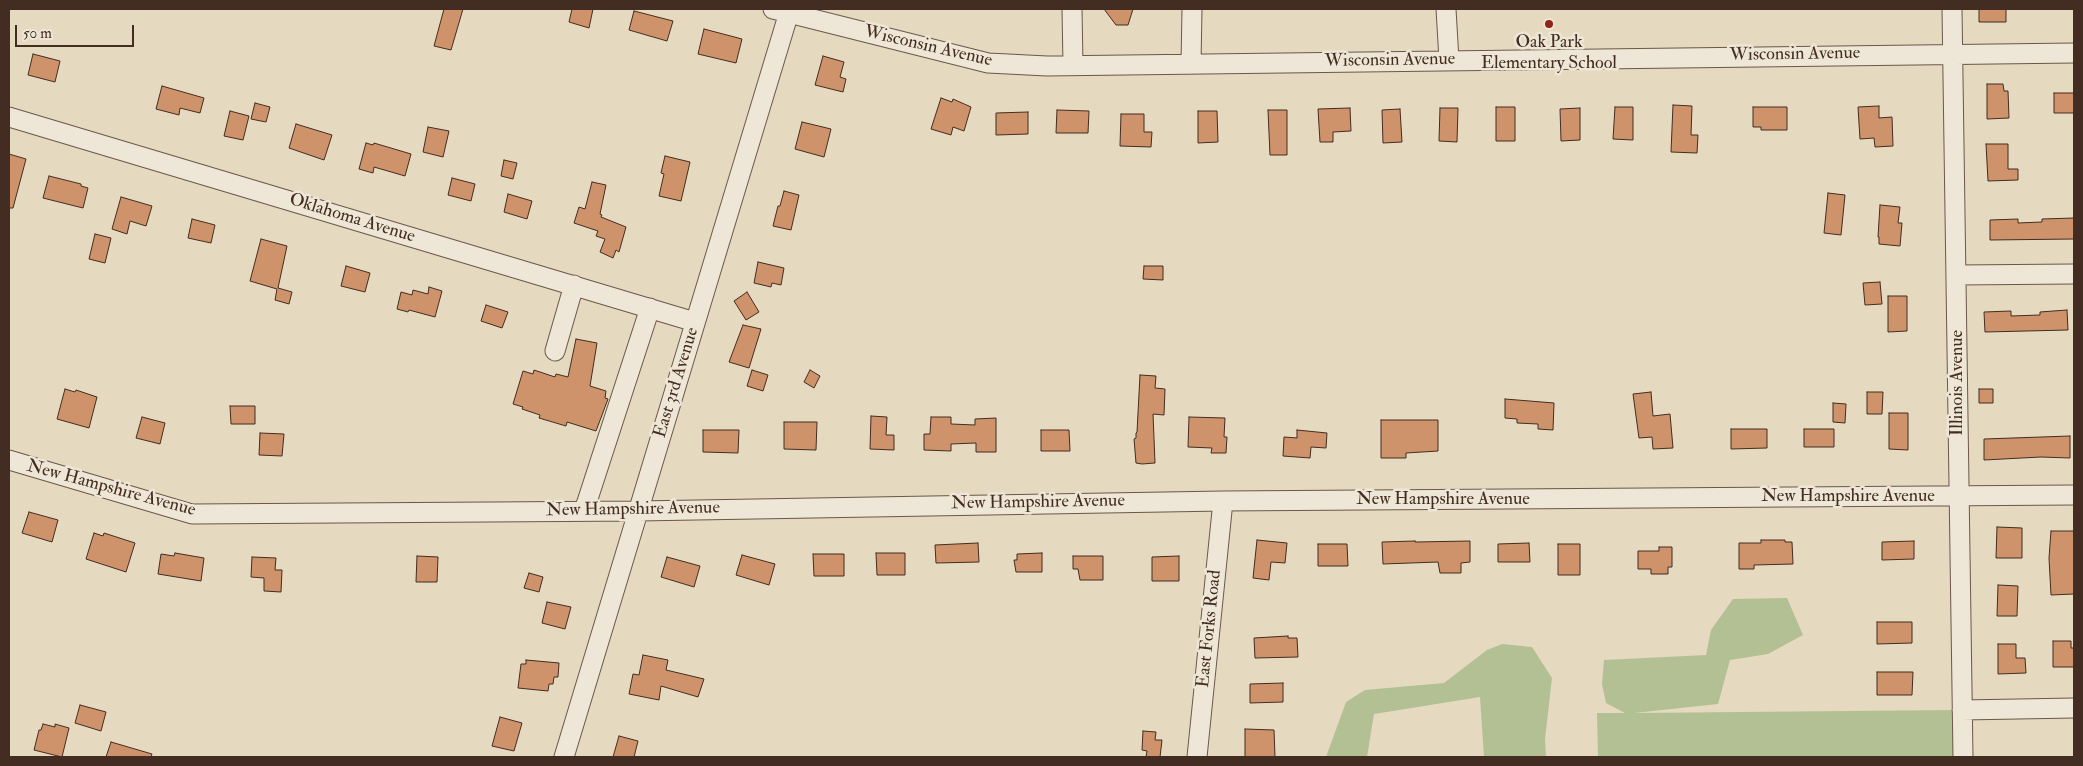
<!DOCTYPE html>
<html>
<head>
<meta charset="utf-8">
<style>
	body { margin:0 }
	#map { position:relative; width:2083px; height:766px; overflow:hidden; background:#e5d9c0; font-family:"IM FELL Double Pica",serif }
	canvas { display:block }
	.frame { position:absolute; inset:0; border:10px solid #432c21; pointer-events:none }
	.scale { position:absolute; left:15px; top:25px; width:119px; height:22px; box-sizing:border-box; border:2px solid #432c21; border-top:0; padding-left:6px; font-size:15px; line-height:18px; white-space:nowrap; color:#432c21; -webkit-text-stroke:4px #eee6d6; paint-order:stroke }
</style>
</head>
<body>
<div id="map">
<canvas width="2083" height="766"></canvas>
<div class="frame"></div>
<div class="scale">50 m</div>
</div>
<script>
const c = document.querySelector('canvas').getContext('2d');
c.lineJoin = 'round';
function fill(path, color) {
  c.fillStyle = color;
  c.fill(path, 'evenodd');
}
function toPath(rows) {
  const path = new Path2D();
  for (const r of rows) {
    path.moveTo(r[0], r[1]);
    for (let i = 2; i < r.length; i += 2) path.lineTo(r[i], r[i + 1]);
  }
  return path;
}
function trace(path, color, width, dash) {
  c.strokeStyle = color;
  c.lineWidth = width;
  c.lineCap = dash ? 'butt' : 'round';
  c.setLineDash(dash || []);
  c.stroke(path);
}
function write(font, color, halo, rows, align = 'center') {
  c.font = font + ' "IM FELL Double Pica",serif';
  c.lineWidth = 5;
  c.setLineDash([]);
  c.textBaseline = 'middle';
  c.strokeStyle = halo;
  c.fillStyle = color;
  for (const [text, x, y, turn = 0] of rows) {
    c.save();
    c.translate(x, y);
    c.rotate((+turn || 0) * Math.PI / 180);
    c.textAlign = isNaN(turn) ? turn : align;
    if (halo) c.strokeText(text, 0, 0);
    c.fillText(text, 0, 0);
    c.restore();
  }
}
const green = toPath([
	[1787,598,1803,635,1768,654,1730,660,1718,704,1634,713,1955,710,1956,757,1598,757,1597,713,1625,713,1606,703,1602,684,1604,660,1706,655,1711,630,1733,599],
	[1502,644,1532,647,1552,678,1545,739,1546,757,1484,757,1480,697,1374,714,1367,757,1326,757,1346,702,1365,690,1444,683,1487,650]
]);
const building = toPath([
	[444,9,463,9,451,50,434,46,444,9],
	[572,9,593,9,589,28,569,22,572,9],
	[1104,9,1133,9,1128,25,1116,25,1104,9],
	[1979,9,2006,9,2006,22,1979,22,1979,9],
	[634,11,673,21,667,41,629,30,634,11],
	[704,29,742,39,736,63,698,54,704,29],
	[33,54,60,61,55,82,28,75,33,54],
	[823,56,844,62,840,77,846,79,843,92,815,85,823,56],
	[1987,84,2003,84,2004,91,2008,91,2009,118,1987,119,1987,84],
	[162,86,204,98,200,113,180,108,179,115,156,109,162,86],
	[2054,93,2074,93,2074,113,2054,113,2054,93],
	[941,98,952,102,953,99,971,107,964,131,953,127,951,135,931,129,941,98],
	[255,103,270,107,266,122,251,119,255,103],
	[1673,105,1692,106,1691,135,1698,135,1697,153,1671,152,1673,105],
	[1879,106,1879,118,1892,117,1893,146,1875,147,1874,138,1860,139,1858,107,1879,106],
	[1496,107,1515,107,1515,141,1496,141,1496,107],
	[1615,107,1633,107,1633,140,1613,139,1615,107],
	[1753,107,1787,107,1787,130,1761,130,1761,127,1753,127,1753,107],
	[1350,108,1351,131,1333,132,1333,142,1320,142,1318,109,1350,108],
	[1440,108,1458,108,1457,142,1439,141,1440,108],
	[1580,108,1580,140,1561,141,1560,109,1580,108],
	[1400,109,1402,142,1383,143,1382,110,1400,109],
	[1057,110,1089,111,1088,133,1056,133,1057,110],
	[1268,110,1287,110,1287,155,1270,155,1268,110],
	[230,111,249,116,243,140,224,136,230,111],
	[1198,111,1217,111,1218,142,1198,143,1198,111],
	[1028,112,1028,134,996,135,996,113,1028,112],
	[1121,114,1144,114,1144,132,1152,132,1151,147,1120,146,1121,114],
	[802,122,831,129,824,157,795,149,802,122],
	[296,124,332,135,324,160,289,148,296,124],
	[428,127,449,131,443,157,423,152,428,127],
	[366,143,373,145,374,143,411,154,405,176,374,167,373,173,359,169,366,143],
	[1986,144,2008,144,2008,169,2018,169,2018,180,1988,181,1986,144],
	[9,154,26,159,13,208,9,208,9,154],
	[665,156,690,162,681,201,659,196,664,174,661,173,665,156],
	[504,160,517,163,513,179,501,176,504,160],
	[49,176,81,184,81,186,88,188,83,208,43,198,49,176],
	[452,178,475,184,471,201,448,195,452,178],
	[592,182,606,185,600,214,602,215,601,217,626,227,619,252,616,250,613,258,600,252,605,239,596,236,598,231,574,223,579,207,585,209,592,182],
	[784,191,799,195,791,230,773,226,778,206,780,206,784,191],
	[1828,193,1845,195,1841,235,1824,233,1828,193],
	[508,194,532,201,527,219,504,212,508,194],
	[121,197,152,206,146,226,130,221,127,234,112,229,121,197],
	[1880,205,1900,207,1898,223,1902,223,1900,246,1879,244,1879,237,1878,237,1880,205],
	[2074,218,2074,239,1990,240,1990,220,2018,219,2018,223,2042,222,2042,219,2074,218],
	[192,219,215,225,211,243,188,238,192,219],
	[95,234,111,238,105,263,89,259,95,234],
	[261,239,287,246,278,288,292,292,289,304,275,300,277,289,250,281,261,239],
	[758,262,784,268,781,285,772,283,771,287,754,283,758,262],
	[346,266,370,273,365,292,341,286,346,266],
	[1144,266,1163,266,1163,280,1143,279,1144,266],
	[1880,282,1882,304,1865,305,1863,283,1880,282],
	[429,287,442,291,435,317,409,310,408,312,397,309,401,292,412,295,413,290,428,294,429,287],
	[747,292,759,312,746,320,734,301,747,292],
	[1888,296,1907,296,1907,331,1888,332,1888,296],
	[486,305,508,312,502,328,481,321,486,305],
	[2067,310,2068,330,1985,332,1984,312,2011,311,2011,316,2040,315,2040,312,2067,310],
	[743,325,761,329,749,368,729,362,743,325],
	[576,339,597,343,590,386,606,391,605,398,608,399,596,431,567,422,566,426,539,418,540,415,522,409,523,407,513,404,523,371,533,374,534,370,555,377,556,374,568,377,576,339],
	[752,370,768,375,763,391,747,386,752,370],
	[810,370,820,376,814,388,804,382,810,370],
	[1140,375,1156,376,1155,388,1165,389,1164,415,1153,414,1155,463,1142,464,1136,463,1134,439,1136,438,1136,433,1137,432,1140,375],
	[65,389,75,392,76,390,97,397,89,428,57,419,65,389],
	[1979,389,1993,389,1993,403,1979,403,1979,389],
	[1651,392,1653,416,1670,414,1673,448,1653,449,1652,437,1639,438,1633,394,1651,392],
	[1867,392,1883,392,1882,414,1867,414,1867,392],
	[1505,399,1554,403,1553,430,1538,429,1538,424,1517,423,1517,419,1505,418,1505,399],
	[1833,403,1846,404,1845,423,1833,422,1833,403],
	[230,406,255,406,255,424,231,424,230,406],
	[1889,413,1908,413,1908,450,1889,449,1889,413],
	[871,416,887,417,886,435,894,435,894,450,870,449,871,416],
	[142,417,165,423,160,444,136,438,142,417],
	[931,417,951,417,951,424,975,425,975,419,996,418,996,452,976,452,976,443,951,444,951,451,924,450,924,434,930,434,931,417],
	[1189,417,1225,418,1224,437,1227,437,1226,453,1211,453,1212,448,1188,447,1189,417],
	[1381,420,1438,420,1438,451,1406,453,1406,458,1381,458,1381,420],
	[784,422,817,422,816,450,784,449,784,422],
	[1731,429,1767,429,1767,448,1731,449,1731,429],
	[1804,429,1834,429,1834,447,1804,447,1804,429],
	[703,430,739,430,738,453,703,452,703,430],
	[1041,430,1069,430,1070,451,1041,451,1041,430],
	[1297,430,1327,433,1326,448,1311,447,1310,458,1283,456,1284,437,1297,438,1297,430],
	[260,433,284,434,282,456,259,455,260,433],
	[2070,436,2070,458,2041,457,1984,460,1984,439,2070,436],
	[29,512,58,520,52,542,22,533,29,512],
	[1997,527,2022,528,2022,558,1996,558,1997,527],
	[2051,531,2074,531,2074,594,2051,595,2049,558,2051,531],
	[94,533,103,536,104,533,135,543,126,572,86,559,94,533],
	[1257,540,1287,543,1285,563,1271,562,1269,580,1253,578,1257,540],
	[1761,540,1785,540,1785,542,1792,542,1793,564,1754,565,1754,569,1739,569,1739,543,1761,543,1761,540],
	[1415,541,1415,542,1470,541,1470,562,1461,563,1461,573,1440,573,1438,562,1383,564,1382,542,1415,541],
	[1914,541,1914,559,1882,560,1882,542,1914,541],
	[978,543,979,562,936,563,935,545,978,543],
	[1529,543,1530,562,1498,562,1498,544,1529,543],
	[1318,544,1347,544,1348,566,1318,566,1318,544],
	[1558,544,1580,544,1580,575,1558,575,1558,544],
	[1659,547,1672,547,1672,567,1668,567,1668,574,1651,574,1651,569,1638,569,1638,551,1659,551,1659,547],
	[175,553,204,558,201,581,158,574,161,554,174,556,175,553],
	[876,553,905,553,905,575,877,575,876,553],
	[1042,553,1042,572,1016,572,1014,560,1017,560,1017,554,1042,553],
	[813,554,844,554,844,576,814,576,813,554],
	[742,555,775,564,769,585,736,575,742,555],
	[417,556,438,557,437,582,416,582,417,556],
	[1073,556,1103,556,1103,580,1080,580,1078,569,1073,569,1073,556],
	[1179,556,1179,581,1152,581,1152,557,1179,556],
	[252,557,276,558,275,570,282,570,281,592,264,591,264,578,251,577,252,557],
	[667,557,700,566,694,587,661,577,667,557],
	[529,573,543,577,539,592,524,588,529,573],
	[1998,585,2018,586,2017,616,1997,616,1998,585],
	[547,602,571,607,565,629,542,623,547,602],
	[1877,622,1912,622,1912,643,1877,644,1877,622],
	[1288,636,1288,638,1297,638,1298,657,1255,658,1254,638,1288,636],
	[2053,641,2071,641,2071,648,2074,648,2074,667,2053,667,2053,641],
	[1998,644,2016,644,2016,658,2025,658,2026,673,1998,674,1998,644],
	[643,655,668,660,666,670,704,679,698,697,661,686,659,700,629,694,633,674,639,675,643,655],
	[526,660,559,663,558,677,554,677,553,684,549,684,548,691,518,688,521,664,526,664,526,660],
	[1877,672,1913,672,1912,695,1877,695,1877,672],
	[1283,683,1283,702,1250,703,1250,684,1283,683],
	[80,705,106,712,101,731,75,723,80,705],
	[500,717,522,723,514,751,492,746,500,717],
	[43,724,55,727,55,724,69,728,62,757,34,750,39,730,41,730,43,724],
	[1245,729,1274,730,1275,757,1245,757,1245,729],
	[1143,731,1156,732,1155,740,1162,740,1160,757,1146,757,1147,751,1142,750,1143,731],
	[619,736,638,741,634,757,613,757,619,736],
	[111,742,152,754,151,757,106,757,111,742]
]);
const minor = toPath([
	[773,9,988,63,1047,66,2074,53],
	[1072,9,1073,65],
	[1446,9,1449,60],
	[1952,9,1963,757],
	[1191,64,1192,9],
	[9,117,695,322],
	[1957,275,2074,274],
	[555,351,574,285],
	[9,460,192,514,638,511,1223,501,2074,495],
	[584,511,650,308],
	[1962,710,2074,708],
	[564,757,790,9],
	[1197,757,1223,501]
]);
const markers = [
	[1549,24,5,"#8f2418"]
];
const poiNames = [
	["Oak Park",1549,43],
	["Elementary School",1549,64]
];
const streetNames = [
	["Wisconsin Avenue",928,47,13],
	["Wisconsin Avenue",1795,55,-1],
	["Wisconsin Avenue",1390,61,-1],
	["Oklahoma Avenue",352,219,17],
	["East 3rd Avenue",677,383,-73],
	["Illinois Avenue",1958,383,-90],
	["New Hampshire Avenue",111,489,15],
	["New Hampshire Avenue",1848,497],
	["New Hampshire Avenue",1443,500],
	["New Hampshire Avenue",1038,503,-1],
	["New Hampshire Avenue",633,510,-1],
	["East Forks Road",1210,629,-84]
];
fill(green, '#b2c094');
fill(building, '#ce936a');
trace(building, '#432c21', 1);
trace(minor, '#6c5749', 21);
trace(minor, '#eee6d6', 19);
for (const [x, y, r, color] of markers) {
  const dot = new Path2D();
  dot.arc(x, y, r, 0, 2 * Math.PI);
  c.fillStyle = color;
  c.fill(dot);
  trace(dot, '#eee6d6', 2);
}
write('18px', '#432c21', '#eee6d6', poiNames);
write('18px', '#432c21', '#eee6d6', streetNames);
</script>
</body>
</html>
